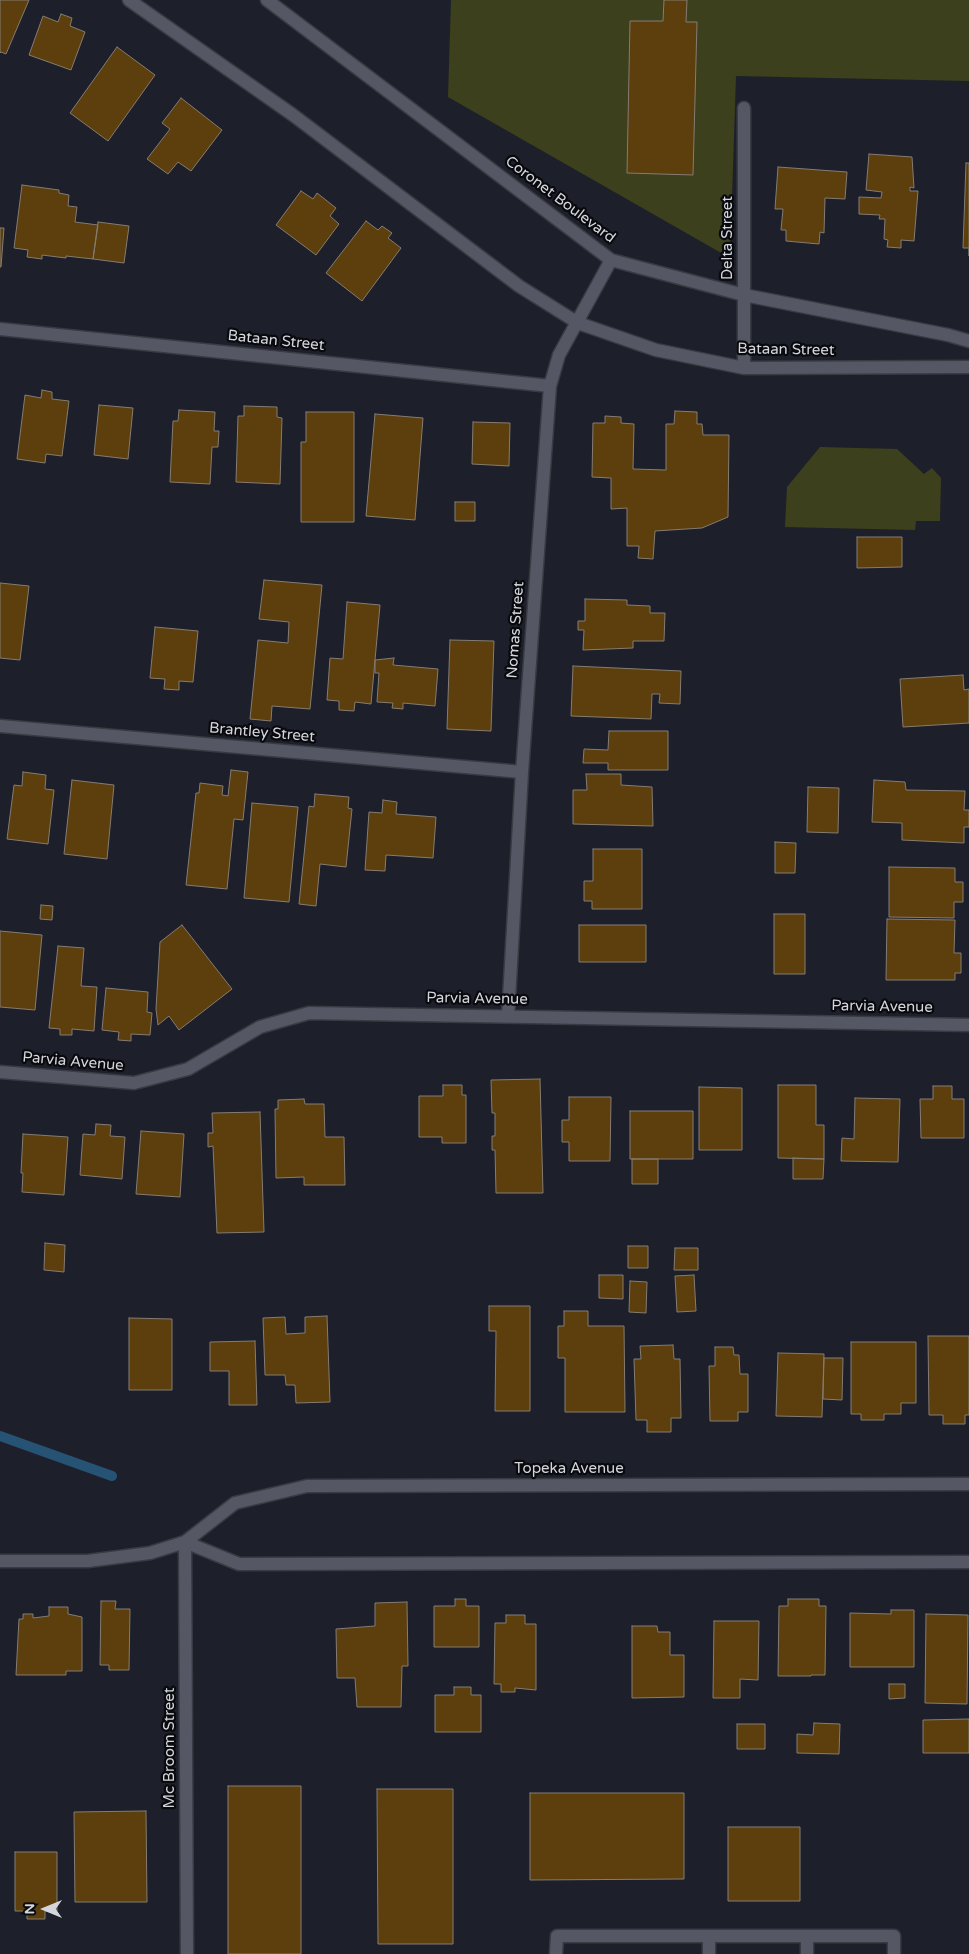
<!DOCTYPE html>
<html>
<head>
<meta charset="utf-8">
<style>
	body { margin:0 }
	#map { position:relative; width:969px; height:1954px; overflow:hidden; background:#1d202a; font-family:"Varela Round",sans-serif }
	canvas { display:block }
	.north { position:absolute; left:20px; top:1884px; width:50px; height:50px; -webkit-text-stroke:4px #090a0e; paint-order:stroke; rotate:270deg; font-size:14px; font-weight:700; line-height:20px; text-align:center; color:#d4d6dd }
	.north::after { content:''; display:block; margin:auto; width:18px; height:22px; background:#d4d6dd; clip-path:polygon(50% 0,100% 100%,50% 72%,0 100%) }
</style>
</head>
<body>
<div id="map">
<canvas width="969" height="1954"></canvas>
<div class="north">N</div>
</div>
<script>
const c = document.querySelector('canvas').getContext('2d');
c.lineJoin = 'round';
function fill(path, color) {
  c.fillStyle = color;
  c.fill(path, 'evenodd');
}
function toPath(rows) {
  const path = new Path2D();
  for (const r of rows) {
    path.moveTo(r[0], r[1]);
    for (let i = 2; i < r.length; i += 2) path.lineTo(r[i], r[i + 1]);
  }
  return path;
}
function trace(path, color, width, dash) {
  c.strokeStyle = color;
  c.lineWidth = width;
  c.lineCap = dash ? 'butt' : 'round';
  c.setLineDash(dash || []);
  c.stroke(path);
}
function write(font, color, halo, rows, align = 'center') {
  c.font = font + ' "Varela Round",sans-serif';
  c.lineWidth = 4.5;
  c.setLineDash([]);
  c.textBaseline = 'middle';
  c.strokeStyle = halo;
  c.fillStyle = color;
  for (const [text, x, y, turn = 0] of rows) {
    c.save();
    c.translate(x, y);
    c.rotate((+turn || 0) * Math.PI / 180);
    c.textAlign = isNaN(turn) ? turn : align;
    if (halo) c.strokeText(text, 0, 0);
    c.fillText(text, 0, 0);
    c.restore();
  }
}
const green = toPath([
	[451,0,969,0,969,81,736,76,730,258,448,97],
	[820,447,897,449,924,474,932,468,941,478,940,521,916,521,915,530,785,527,787,487]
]);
const stream = toPath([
	[0,1436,112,1476]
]);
const building = toPath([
	[0,0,29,0,6,54,1,52,0,53,0,0],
	[664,0,687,0,686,22,697,22,693,175,627,173,630,21,663,21,664,0],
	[61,14,72,18,70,26,85,32,71,70,29,55,43,16,58,22,61,14],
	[117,47,155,75,108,141,70,113,117,47],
	[181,98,222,130,191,171,178,162,168,174,147,159,170,129,162,123,181,98],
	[869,154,912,157,914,188,910,187,910,191,918,191,914,241,901,240,901,248,887,247,888,240,884,239,885,219,879,219,880,215,859,214,859,197,881,198,882,192,866,190,869,154],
	[966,163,969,163,969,256,969,248,963,248,966,163],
	[778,167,847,172,845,199,825,198,824,233,820,232,819,244,786,241,786,230,781,230,783,209,775,209,778,167],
	[22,185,59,190,59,193,69,195,68,206,77,207,75,222,98,225,93,259,66,256,66,258,42,255,42,259,27,257,28,250,14,248,22,185],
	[301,191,313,199,317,193,336,208,330,216,339,224,316,255,276,225,301,191],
	[366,221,378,230,382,226,392,233,388,238,401,248,362,301,326,273,366,221],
	[98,222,129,226,124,263,93,259,98,222],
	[0,228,4,228,1,267,0,267,0,228],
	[42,390,52,392,52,399,69,401,62,456,46,454,45,463,17,459,25,395,41,398,42,390],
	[99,405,133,408,128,459,94,455,99,405],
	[244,406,277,407,277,417,282,418,280,484,236,482,238,416,244,416,244,406],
	[179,410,215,412,214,431,219,431,218,447,212,447,210,484,170,482,173,421,178,421,179,410],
	[675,411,697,412,697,424,702,424,703,435,729,435,728,517,702,528,655,531,653,559,638,558,639,546,627,546,627,508,611,509,611,478,592,477,593,423,605,423,605,416,621,417,621,423,634,424,633,469,666,470,666,424,674,424,675,411],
	[306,412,354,412,354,522,301,522,301,442,306,442,306,412],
	[375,414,423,418,415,520,366,516,375,414],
	[473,422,510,423,509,466,472,464,473,422],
	[455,502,475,502,475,521,455,521,455,502],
	[857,537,902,537,902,567,857,568,857,537],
	[264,580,322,585,310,709,272,706,271,721,250,719,258,640,288,643,289,622,259,619,264,580],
	[0,583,29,586,20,660,0,658,0,583],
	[585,599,627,600,627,605,650,606,650,613,665,613,664,641,633,641,633,648,583,650,584,630,578,630,578,621,585,621,585,599],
	[347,602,380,605,371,704,355,702,354,711,339,710,339,701,327,700,330,658,343,659,347,602],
	[155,627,198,631,193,682,179,681,179,690,164,689,165,679,150,678,155,627],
	[450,640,494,641,491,731,447,729,450,640],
	[394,658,393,665,438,669,435,706,403,703,403,709,392,708,393,703,377,702,379,673,375,673,375,660,394,658],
	[573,666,681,671,680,704,659,703,660,694,652,694,651,719,571,716,573,666],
	[963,675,964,690,969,689,969,723,903,727,900,679,963,675],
	[609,731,668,731,668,770,608,770,608,763,583,763,584,749,608,750,609,731],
	[231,770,248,772,243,820,234,819,227,889,186,885,196,793,199,793,200,783,223,786,222,795,228,796,231,770],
	[23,772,46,775,45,789,54,790,48,844,7,839,14,785,22,786,23,772],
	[586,774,621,774,621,785,652,787,653,826,573,824,573,790,587,790,586,774],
	[72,780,114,785,107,859,64,854,72,780],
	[874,780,905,782,906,790,965,791,964,810,969,810,969,827,964,827,964,843,902,840,902,823,872,822,874,780],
	[808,787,839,788,838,833,807,832,808,787],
	[315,794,349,797,348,808,352,809,346,867,320,864,316,906,299,904,309,806,314,807,315,794],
	[383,800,397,802,396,814,436,817,433,858,386,855,385,871,365,870,369,812,382,813,383,800],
	[252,803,298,807,289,902,244,898,252,803],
	[775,842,796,843,795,873,775,873,775,842],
	[593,849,642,849,642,909,592,909,592,901,584,901,584,881,593,881,593,849],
	[889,867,955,868,955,882,963,882,963,902,954,902,954,918,889,917,889,867],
	[41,905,53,906,52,920,40,919,41,905],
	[774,914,805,914,805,974,774,974,774,914],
	[887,919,955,920,954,953,961,953,961,973,955,973,955,980,886,980,887,919],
	[182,925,232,989,179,1030,169,1016,158,1025,156,1009,160,942,182,925],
	[579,925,646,925,646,962,579,962,579,925],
	[0,931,42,935,35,1010,0,1007,0,931],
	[58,946,84,948,81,986,97,987,94,1031,72,1029,72,1035,60,1035,60,1029,49,1028,58,946],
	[106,988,148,992,147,1012,152,1013,150,1035,131,1034,131,1041,118,1040,119,1032,102,1030,106,988],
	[540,1079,543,1193,496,1193,495,1150,492,1150,492,1136,495,1136,495,1113,492,1113,491,1080,540,1079],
	[443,1085,462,1085,462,1095,466,1095,466,1143,442,1143,442,1137,419,1137,419,1096,443,1096,443,1085],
	[778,1085,816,1085,816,1125,824,1125,824,1159,778,1158,778,1085],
	[933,1086,952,1086,952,1099,964,1099,964,1138,921,1138,920,1099,933,1099,933,1086],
	[699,1087,742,1088,742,1150,699,1150,699,1087],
	[569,1097,611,1097,610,1161,569,1161,569,1142,562,1142,562,1120,569,1120,569,1097],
	[855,1098,900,1099,898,1162,841,1161,842,1138,854,1139,855,1098],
	[304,1099,305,1104,324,1104,325,1137,344,1137,345,1185,304,1185,304,1177,276,1178,275,1109,278,1109,278,1100,304,1099],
	[630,1111,693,1111,693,1159,630,1159,630,1111],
	[260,1112,264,1232,217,1233,213,1146,208,1147,208,1133,213,1133,212,1113,260,1112],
	[96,1124,111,1125,110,1136,125,1137,122,1179,80,1175,83,1134,95,1135,96,1124],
	[141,1131,184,1134,180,1197,136,1194,141,1131],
	[23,1134,68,1137,64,1195,22,1192,23,1173,21,1173,23,1134],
	[793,1158,824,1159,823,1179,793,1179,793,1158],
	[632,1159,658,1159,658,1184,632,1184,632,1159],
	[45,1243,65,1245,64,1272,44,1270,45,1243],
	[628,1246,648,1246,648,1268,628,1268,628,1246],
	[675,1248,698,1248,698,1270,674,1270,675,1248],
	[599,1275,623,1275,623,1299,599,1298,599,1275],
	[694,1275,696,1311,677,1312,675,1276,694,1275],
	[630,1281,647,1282,646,1313,629,1312,630,1281],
	[489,1306,530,1306,530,1411,495,1411,496,1331,489,1331,489,1306],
	[564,1311,588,1311,588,1326,624,1326,625,1412,565,1412,565,1358,558,1358,558,1326,564,1326,564,1311],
	[327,1316,330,1402,296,1403,295,1385,286,1385,285,1375,265,1375,263,1318,285,1317,286,1334,305,1333,305,1317,327,1316],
	[129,1318,172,1319,172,1390,129,1390,129,1318],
	[928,1336,969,1336,969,1415,965,1415,965,1424,943,1424,943,1415,929,1415,928,1336],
	[255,1341,257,1405,229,1405,229,1371,210,1371,210,1342,255,1341],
	[851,1342,916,1342,916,1403,901,1403,901,1414,884,1414,884,1420,861,1420,861,1414,851,1414,851,1342],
	[673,1345,674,1359,680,1359,681,1418,671,1418,671,1432,647,1432,647,1420,636,1420,634,1359,641,1359,640,1346,673,1345],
	[715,1347,733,1347,734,1355,739,1355,740,1374,748,1374,748,1412,738,1412,738,1421,710,1421,709,1366,715,1366,715,1347],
	[778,1353,824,1354,822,1417,776,1416,778,1353],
	[824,1358,843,1358,842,1400,823,1399,824,1358],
	[455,1599,466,1599,466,1606,479,1606,479,1647,434,1647,434,1606,455,1606,455,1599],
	[788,1599,819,1599,819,1606,826,1606,825,1675,811,1675,811,1676,778,1676,779,1606,788,1606,788,1599],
	[101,1601,116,1601,115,1609,130,1609,129,1670,109,1670,109,1665,100,1665,101,1601],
	[407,1602,408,1666,402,1666,401,1707,357,1707,355,1678,337,1678,336,1629,375,1626,375,1603,407,1602],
	[49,1607,68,1607,68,1614,82,1617,82,1671,66,1671,66,1675,16,1675,19,1619,23,1619,23,1614,33,1614,33,1618,49,1616,49,1607],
	[891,1610,914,1610,914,1667,850,1667,850,1613,891,1614,891,1610],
	[926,1614,968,1615,967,1704,925,1703,926,1614],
	[506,1615,525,1615,525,1624,536,1624,536,1690,515,1688,515,1692,501,1692,501,1684,494,1684,495,1623,506,1623,506,1615],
	[714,1621,759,1621,758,1680,740,1679,740,1698,713,1698,714,1621],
	[632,1626,657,1626,658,1632,670,1632,670,1655,684,1655,684,1697,632,1698,632,1626],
	[889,1684,905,1684,905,1698,889,1699,889,1684],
	[454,1687,471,1687,471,1695,481,1695,481,1732,435,1732,435,1695,454,1695,454,1687],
	[969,1719,969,1753,923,1753,923,1720,969,1719],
	[814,1723,840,1724,839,1754,797,1753,797,1734,813,1735,814,1723],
	[737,1724,765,1724,765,1749,737,1749,737,1724],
	[228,1786,301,1786,301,1954,228,1954,228,1786],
	[377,1789,453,1789,453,1944,378,1944,377,1789],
	[530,1793,684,1793,684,1879,530,1880,530,1793],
	[146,1811,147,1902,75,1902,74,1812,146,1811],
	[728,1827,800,1827,800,1901,728,1901,728,1827],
	[15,1852,57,1852,57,1911,45,1911,45,1919,27,1919,27,1911,15,1911,15,1852]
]);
const minor = toPath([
	[129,0,293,115,519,286,578,323,656,350,744,368,969,367],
	[267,0,611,260,744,295,948,335,969,341],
	[744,108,744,368],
	[0,329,550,386],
	[0,726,522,772],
	[508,1016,522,772,550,386,559,355,611,260],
	[0,1072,134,1083,188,1069,260,1027,309,1013,969,1025],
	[185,1542,239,1564,969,1562],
	[185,1542,187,1954],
	[0,1561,88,1561,150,1553,185,1542,235,1503,307,1486,969,1484],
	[709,1937,709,1954],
	[807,1937,807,1954],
	[556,1954,557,1936,894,1936,894,1954]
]);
const streetNames = [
	["Coronet Boulevard",560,200,37],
	["Delta Street",728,238,-90],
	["Bataan Street",276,341,6],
	["Bataan Street",786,350,1],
	["Nomas Street",516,630,-86],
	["Brantley Street",262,733,5],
	["Parvia Avenue",477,999,1],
	["Parvia Avenue",882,1007,1],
	["Parvia Avenue",73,1062,5],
	["Topeka Avenue",569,1469],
	["Mc Broom Street",170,1748,-90]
];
fill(green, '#3c401d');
trace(stream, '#265274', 10);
fill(building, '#5d3e0d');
trace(building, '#857c72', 1);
trace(minor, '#393b43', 15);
trace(minor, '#555864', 12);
write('15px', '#d4d6dd', '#090a0e', streetNames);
</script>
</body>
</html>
